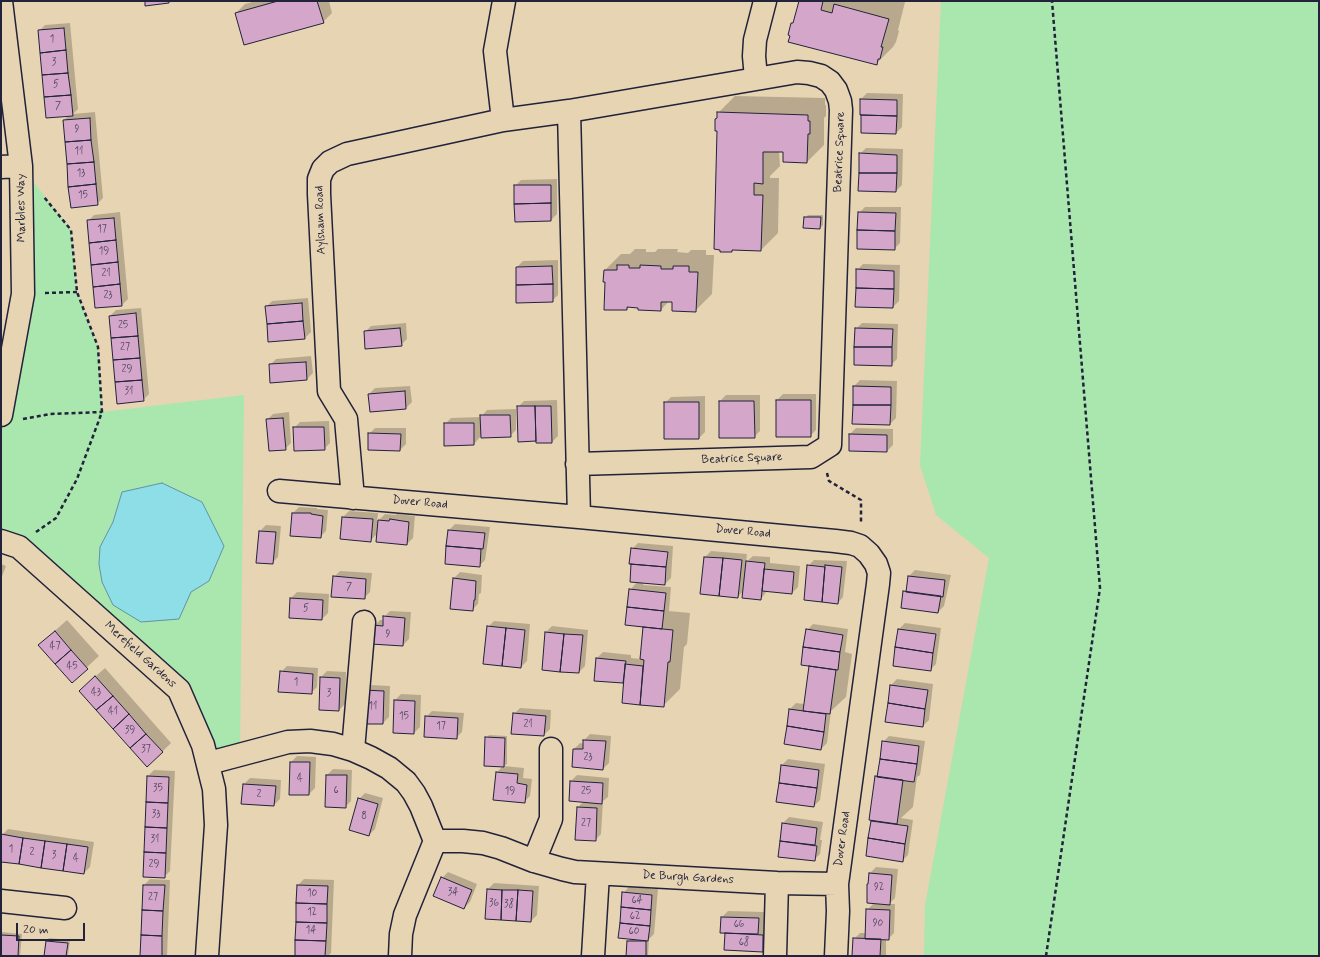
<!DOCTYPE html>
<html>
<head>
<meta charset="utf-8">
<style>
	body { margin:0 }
	#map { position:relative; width:1320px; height:957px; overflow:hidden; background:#e7d4b2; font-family:Mynerve,sans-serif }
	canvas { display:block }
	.frame { position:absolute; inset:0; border:2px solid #22223b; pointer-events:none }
	.scale { position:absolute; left:16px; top:923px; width:69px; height:18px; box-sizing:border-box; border:2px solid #22223b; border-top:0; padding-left:5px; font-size:12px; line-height:14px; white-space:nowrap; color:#22223b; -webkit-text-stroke:3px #e7d4b2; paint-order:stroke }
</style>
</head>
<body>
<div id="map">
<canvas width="1320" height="957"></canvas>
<div class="frame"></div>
<div class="scale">20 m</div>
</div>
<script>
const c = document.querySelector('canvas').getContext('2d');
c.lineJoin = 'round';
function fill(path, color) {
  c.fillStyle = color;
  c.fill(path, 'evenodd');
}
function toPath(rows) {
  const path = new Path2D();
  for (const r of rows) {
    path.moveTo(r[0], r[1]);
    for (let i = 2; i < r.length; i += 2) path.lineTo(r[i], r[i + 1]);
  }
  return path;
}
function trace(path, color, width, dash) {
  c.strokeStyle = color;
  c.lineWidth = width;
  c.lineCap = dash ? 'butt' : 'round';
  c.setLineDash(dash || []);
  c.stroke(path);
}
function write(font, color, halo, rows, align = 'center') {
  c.font = font + ' Mynerve,sans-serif';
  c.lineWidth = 3;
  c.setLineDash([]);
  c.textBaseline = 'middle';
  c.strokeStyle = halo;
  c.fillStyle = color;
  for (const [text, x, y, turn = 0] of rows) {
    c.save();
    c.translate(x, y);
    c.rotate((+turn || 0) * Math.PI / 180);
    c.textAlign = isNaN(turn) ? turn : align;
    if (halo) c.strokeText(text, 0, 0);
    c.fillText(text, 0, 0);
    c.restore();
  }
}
const green = toPath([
	[941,1,1319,1,1319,956,924,956,925,905,989,558,936,515,920,465],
	[21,166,71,230,77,292,98,347,102,412,244,395,240,755,209,763,179,690,1,541,1,415,23,294]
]);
const water = toPath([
	[162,483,202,502,224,546,209,581,191,592,179,619,141,622,113,605,102,582,99,564,100,547,113,522,122,492,162,483]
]);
const shadow = toPath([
	[256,1,329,1,332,13,323,22,236,13,245,4],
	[800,1,901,1,905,2,898,30,899,31,896,42,893,47,876,64,792,24,795,21],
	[70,23,78,109,73,114,95,112,103,198,97,204,64,120,68,116,39,31,45,25],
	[867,93,903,94,902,127,896,133,862,132,861,99],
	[735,96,825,98,825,105,826,105,826,116,824,118,824,145,807,162,784,152,779,151,780,166,770,176,770,178,779,178,778,233,761,250,734,249,732,251,718,113],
	[866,148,903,149,902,185,896,191,860,154],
	[557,179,557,214,551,220,515,186,521,180],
	[865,207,901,207,900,243,894,249,859,213],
	[120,212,128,299,122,305,88,221,94,215],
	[808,215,823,215,823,225,820,228,805,218],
	[635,249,646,249,646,252,655,252,658,249,678,249,677,252,688,253,691,250,706,250,706,255,714,255,712,294,695,311,673,301,669,301,661,310,630,306,627,309,605,309,606,281,605,270,621,254,630,254],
	[558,260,558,295,552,301,517,302,517,267,523,261],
	[863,264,900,265,899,301,893,307,856,306,857,270],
	[308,298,311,332,305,338,266,307,272,301],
	[141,308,149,394,143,400,110,316,116,310],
	[406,323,407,339,401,345,365,332,371,326],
	[862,323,898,324,897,359,891,365,856,329],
	[311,356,313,373,307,379,270,365,276,359],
	[860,380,897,381,896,418,890,424,854,386],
	[410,386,412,402,406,408,369,394,375,388],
	[783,394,816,394,816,430,810,436,777,400],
	[726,395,760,395,760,431,754,437,720,401],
	[705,396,705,432,699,438,665,403,671,397],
	[557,400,558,436,552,442,518,407,524,401],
	[516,409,516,430,510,436,480,437,474,444,445,424,451,418,481,417,487,410],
	[289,412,291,443,285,449,267,420,273,414],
	[329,421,330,443,324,449,294,428,300,422],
	[375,428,406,428,406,444,400,450,369,434],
	[856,428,893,429,893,445,887,451,850,434],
	[299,507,317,508,317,509,328,510,326,531,320,537,293,513],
	[349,511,378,513,377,522,385,514,395,515,397,514,415,516,413,538,407,544,378,533,370,541,341,538,343,517],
	[455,524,490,527,485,560,479,566,446,563,449,530],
	[266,525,281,526,278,557,272,563,260,531],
	[638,543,673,546,671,578,665,584,644,583,643,585,671,587,669,611,690,613,687,644,684,647,680,689,663,706,641,702,639,704,624,682,595,680,597,658,603,652,631,655,631,658,641,659,644,626,630,590,637,582,632,549],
	[711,551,747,554,746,562,753,556,770,557,770,563,800,566,798,587,792,593,767,591,761,599,744,590,738,597,705,557],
	[814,560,847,561,843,597,838,603,808,566],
	[1,564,6,566,1,579],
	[915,570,951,575,944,606,938,612,904,592,908,588,909,576],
	[340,571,372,573,370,592,364,598,334,577],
	[460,572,482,575,481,593,479,594,478,604,472,610,454,578],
	[297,592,329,594,328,613,322,619,290,617,291,598],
	[390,611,411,612,409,639,403,645,374,626,380,620,384,620,384,617],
	[67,620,99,656,72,681,39,645],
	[494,621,530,624,527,661,521,667,488,627],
	[905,623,941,628,936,664,930,670,894,665,899,629],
	[813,624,848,629,845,652,852,654,846,697,831,711,827,743,821,749,786,743,790,709,796,703,804,704,810,665,807,630],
	[552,626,588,630,585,666,579,672,546,632],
	[287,666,318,668,317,687,311,693,281,672],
	[105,668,171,743,162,752,89,682],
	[327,671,346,672,345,704,339,710,321,677],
	[897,679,933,684,929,720,923,726,886,721,891,685],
	[370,685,390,686,389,717,383,723,364,691],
	[401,694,421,695,420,727,414,733,395,700],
	[520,708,551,710,550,729,544,735,514,714],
	[432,711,464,713,462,732,456,738,426,717],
	[590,734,611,736,609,763,603,769,574,749,580,743,584,744,584,740],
	[489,735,507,736,507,764,504,766,524,768,523,778,532,779,530,796,524,802,497,772,503,766,486,738],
	[889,736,925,741,920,775,917,777,913,807,901,818,913,820,908,855,902,861,867,855,876,777,878,775,883,742],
	[297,756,316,757,315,788,309,794,290,794,291,762],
	[788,759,825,764,820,800,814,806,778,801,782,765],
	[333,769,352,770,351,801,345,807,326,806,327,775],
	[154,770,175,771,170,871,164,877,148,776],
	[577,775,609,778,608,797,603,801,601,834,595,840,578,807,584,801,571,781],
	[250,778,281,780,280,799,274,805,242,803,244,784],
	[365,793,383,798,375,829,369,835,359,799],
	[789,817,823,822,820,840,822,840,820,854,814,860,779,856,783,823],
	[8,829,94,842,90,867,84,873,1,861,2,835],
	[876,867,898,869,895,898,889,904,895,904,894,933,888,939,886,939,886,956,853,956,854,939,860,933,866,933,867,910,874,903,868,891,870,873],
	[448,872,477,884,470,902,464,908,442,878],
	[150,879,170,880,167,956,141,956,144,885],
	[304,879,334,880,331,953,328,956,296,956,298,885],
	[494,883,539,886,537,915,531,921,488,889],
	[629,887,658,889,654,934,649,939,648,956,627,956,628,941,630,938,623,893],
	[728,911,764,912,764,929,769,929,768,945,762,951,726,932,721,932,722,917],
	[1,932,22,934,20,956,1,956],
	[49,938,70,940,68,956,45,956,47,941]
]);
const building = toPath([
	[145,1,169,1,169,3,145,6,145,1],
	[278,1,317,1,324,23,244,45,235,13,278,1],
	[799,1,823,1,821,10,832,13,834,4,889,19,881,47,883,47,880,59,878,59,877,65,788,42,790,36,788,35,791,23,793,23,799,1],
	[64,28,66,50,40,53,38,30,64,28],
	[66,50,68,73,42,75,40,53,66,50],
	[68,73,71,95,44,97,42,75,68,73],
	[71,95,73,116,46,118,44,97,71,95],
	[860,99,897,100,897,116,860,115,860,99],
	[717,112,808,115,808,121,810,121,810,134,808,134,807,163,783,162,783,152,763,152,763,184,754,183,754,195,763,195,761,251,732,250,732,252,720,252,720,250,714,249,717,131,715,131,715,119,717,118,717,112],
	[861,115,897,116,896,134,861,133,861,115],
	[90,118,91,140,65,142,63,120,90,118],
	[91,140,94,162,67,164,65,142,91,140],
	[859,153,897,155,897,173,859,173,859,153],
	[94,162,96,184,68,187,67,164,94,162],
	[859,173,897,173,896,192,858,191,859,173],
	[96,184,98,205,71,208,68,187,96,184],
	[514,185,551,185,551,203,514,204,514,185],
	[551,203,551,221,515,222,514,204,551,203],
	[858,212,896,213,895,231,857,230,858,212],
	[804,217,821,217,820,229,803,228,804,217],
	[114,218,116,240,89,243,87,220,114,218],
	[857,230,895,231,895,250,857,249,857,230],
	[116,240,118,262,91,265,89,243,116,240],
	[118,262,120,284,93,287,91,265,118,262],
	[617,265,629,265,629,268,640,268,640,265,661,266,661,269,673,269,673,266,689,266,689,272,698,272,696,312,672,311,672,302,661,302,661,311,638,310,638,308,627,307,627,310,604,310,605,282,603,282,604,270,617,270,617,265],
	[552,266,553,284,516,285,516,267,552,266],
	[856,269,894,271,894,289,856,288,856,269],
	[120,284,122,306,95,308,93,287,120,284],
	[553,284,553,302,516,303,516,285,553,284],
	[856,288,894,289,893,308,855,307,856,288],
	[302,303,303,321,267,324,265,306,302,303],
	[136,313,138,336,111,338,109,316,136,313],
	[303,321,305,339,268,342,267,324,303,321],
	[400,328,402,346,365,349,364,331,400,328],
	[855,328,893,329,892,347,854,347,855,328],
	[138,336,140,358,113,360,111,338,138,336],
	[854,347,892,347,892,366,854,365,854,347],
	[140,358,142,380,115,382,113,360,140,358],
	[306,362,307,380,270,383,269,364,306,362],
	[142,380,144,401,117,404,115,382,142,380],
	[853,386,891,387,891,405,853,405,853,386],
	[405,391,406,409,370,412,368,394,405,391],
	[776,400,811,400,811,437,776,437,776,400],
	[719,401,754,401,755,438,719,438,719,401],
	[664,402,699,402,699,439,664,439,664,402],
	[853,405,891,405,890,425,852,424,853,405],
	[517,406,535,406,536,441,518,442,517,406],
	[535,406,551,406,552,443,536,443,535,406],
	[480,415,510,415,511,437,481,438,480,415],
	[283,418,286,450,269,451,266,419,283,418],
	[444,423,474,423,474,445,444,446,444,423],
	[293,427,324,427,325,450,294,451,293,427],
	[368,433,401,434,400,451,368,450,368,433],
	[849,434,887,435,887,452,849,451,849,434],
	[292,513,311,513,311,514,323,516,321,538,290,536,292,513],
	[342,517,373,519,371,542,340,539,342,517],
	[390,519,409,522,407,545,376,542,378,520,389,521,390,519],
	[448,530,485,533,483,549,446,546,448,530],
	[259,531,276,532,273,564,256,563,259,531],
	[446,546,481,549,480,567,445,564,446,546],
	[631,548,668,552,666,567,629,564,631,548],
	[704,557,723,558,719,596,700,594,704,557],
	[723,558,742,560,738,598,719,596,723,558],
	[746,561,765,563,761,600,742,598,746,561],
	[631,564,666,567,665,585,630,582,631,564],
	[807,565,825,567,822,602,804,600,807,565],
	[825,565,842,567,838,604,822,602,825,565],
	[764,569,794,572,792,594,762,591,764,569],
	[333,576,366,579,365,599,331,597,333,576],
	[908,576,945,580,943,597,906,592,908,576],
	[453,578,476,581,475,600,474,600,473,611,450,609,453,578],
	[629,589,666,593,664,611,627,607,629,589],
	[903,591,941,596,938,613,901,608,903,591],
	[290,598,323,600,322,620,289,618,290,598],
	[627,607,664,611,662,629,625,625,627,607],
	[383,616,405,618,403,646,371,644,373,625,383,626,383,616],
	[487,626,506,628,502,666,483,664,487,626],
	[643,627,673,630,670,662,668,662,664,707,640,705,644,660,640,659,643,627],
	[506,628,525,630,521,668,502,666,506,628],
	[806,629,843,635,840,652,803,647,806,629],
	[898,629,936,634,933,653,895,647,898,629],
	[55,631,71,650,55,664,38,645,55,631],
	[545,632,564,634,560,672,542,670,545,632],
	[564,634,583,635,579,673,560,672,564,634],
	[803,647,840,652,838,670,801,665,803,647],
	[895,647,933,653,931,671,893,666,895,647],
	[71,650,88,669,72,683,55,664,71,650],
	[596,658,626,661,623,683,594,681,596,658],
	[625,664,643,666,640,705,622,703,625,664],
	[809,666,836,670,830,714,803,711,809,666],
	[280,671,313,674,312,694,278,692,280,671],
	[95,676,113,696,96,710,79,691,95,676],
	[320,677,340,678,339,711,319,710,320,677],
	[890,685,928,690,925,709,888,703,890,685],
	[363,690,384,691,383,724,362,724,363,690],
	[113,696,129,714,113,729,96,710,113,696],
	[394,700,415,701,414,734,393,733,394,700],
	[888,703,925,709,923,727,885,722,888,703],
	[789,709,826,714,824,732,787,726,789,709],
	[513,713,546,716,544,736,511,734,513,713],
	[129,714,146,734,130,748,113,729,129,714],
	[425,716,458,718,457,739,424,737,425,716],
	[787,726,824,732,821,750,784,744,787,726],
	[146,734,163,752,147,767,130,748,146,734],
	[485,737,505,738,504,767,484,766,485,737],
	[583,740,606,741,603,770,572,767,573,749,583,749,583,740],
	[882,741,919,746,917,764,880,759,882,741],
	[880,759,917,764,914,782,877,777,880,759],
	[290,762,310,762,309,795,289,795,290,762],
	[781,765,819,770,817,788,779,783,781,765],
	[496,772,518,774,517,783,527,785,525,803,493,800,496,772],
	[326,775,347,775,346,808,325,807,326,775],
	[147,776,169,777,168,803,146,802,147,776],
	[875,776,903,780,897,824,869,820,875,776],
	[570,781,603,783,602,804,569,801,570,781],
	[779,783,817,788,814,807,776,802,779,783],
	[243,784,276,786,274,806,241,804,243,784],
	[358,798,378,804,369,836,349,830,358,798],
	[146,802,168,803,167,828,145,827,146,802],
	[577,807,597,808,596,841,575,840,577,807],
	[871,821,908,826,905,844,868,838,871,821],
	[782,823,817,828,815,845,780,841,782,823],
	[145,827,167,828,166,853,144,852,145,827],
	[1,834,23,838,19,864,1,862,1,834],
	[23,838,45,841,41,868,19,864,23,838],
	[868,838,905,844,903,862,866,856,868,838],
	[45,841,67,844,63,871,41,868,45,841],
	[780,841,817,846,815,861,778,857,780,841],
	[67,844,88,847,84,874,63,871,67,844],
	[144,852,166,853,165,878,143,877,144,852],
	[869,873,892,875,890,905,867,903,867,884,868,884,869,873],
	[441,877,472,890,464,909,433,896,441,877],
	[143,885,165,885,163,911,142,910,143,885],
	[297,885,328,886,327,904,296,903,297,885],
	[487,889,502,890,501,920,485,919,487,889],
	[502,890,518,890,516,921,501,920,502,890],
	[518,890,533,891,531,922,516,921,518,890],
	[622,892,652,895,651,910,621,907,622,892],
	[296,903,327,904,327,923,296,922,296,903],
	[621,907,651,910,650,926,620,923,621,907],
	[866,909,890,910,889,940,865,939,866,909],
	[142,910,163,911,162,936,141,935,142,910],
	[721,917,759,918,758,934,720,933,721,917],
	[296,922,327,923,326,941,295,940,296,922],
	[620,923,650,926,648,941,618,938,620,923],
	[725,933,763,935,763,952,724,950,725,933],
	[1,935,19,936,18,956,1,956,1,935],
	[141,935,162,936,162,956,140,956,141,935],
	[853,938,881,939,880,956,852,956,853,938],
	[295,940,326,941,325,956,295,956,295,940],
	[46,941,68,943,66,956,44,956,46,941],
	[627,941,646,941,646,956,626,956,627,941]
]);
const path = toPath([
	[45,293,77,292],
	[23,419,50,414,102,412],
	[827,473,829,481,861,500,861,523],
	[36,532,56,518,77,479,102,412,98,347,77,292,71,230,44,197],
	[1046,956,1100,588,1052,1]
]);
const minor = toPath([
	[756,78,754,56,755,40,765,1],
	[503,120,495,51,504,1],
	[1,167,21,166],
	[1,415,23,294,21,166,1,1],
	[577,464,811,457,830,445,841,110,840,101,836,90,830,82,821,76,809,73,797,72,569,111,579,517],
	[279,491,579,517,835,541,851,543,860,546,869,554,876,564,879,573,878,584,837,884],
	[353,498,346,419,329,391,319,194,319,179,323,169,330,162,347,154,503,120,569,111],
	[1,541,19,547,179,690,203,745,214,789,216,825,207,956],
	[353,750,364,622],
	[209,763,288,742,310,741,333,744,353,750,371,758,389,768,406,782,414,793,421,806,435,841,463,841,483,843,501,848,534,861,562,869,575,872,777,883,837,884,838,911,836,956],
	[534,861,551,819,551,749],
	[1,901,65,908],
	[400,956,401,934,405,915,435,841],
	[593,956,598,874],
	[775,956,777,883]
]);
const numberNames = [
	["1",52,40],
	["3",54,63],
	["5",56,85],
	["7",58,107],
	["9",77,130],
	["11",79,152],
	["13",81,174],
	["15",83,196],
	["17",102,230],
	["19",104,252],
	["21",106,274],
	["23",108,296],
	["25",123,326],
	["27",125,348],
	["29",127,370],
	["31",129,392],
	["7",349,588],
	["5",306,609],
	["9",388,635],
	["47",55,647],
	["45",72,667],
	["1",296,683],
	["43",96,693],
	["3",329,694],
	["11",373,707],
	["41",113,712],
	["15",404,717],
	["21",528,725],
	["17",441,727],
	["39",130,731],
	["37",146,750],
	["23",588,758],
	["4",300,779],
	["35",158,789],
	["6",336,791],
	["19",510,792],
	["25",586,792],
	["2",259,795],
	["33",156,815],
	["8",364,817],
	["27",586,824],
	["31",155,840],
	["1",11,850],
	["2",32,853],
	["3",54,856],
	["4",76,859],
	["29",154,865],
	["92",879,888],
	["34",453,893],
	["10",312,894],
	["27",153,898],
	["64",637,901],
	["36",494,904],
	["38",509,905],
	["12",312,913],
	["62",635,917],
	["90",878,924],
	["66",739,925],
	["14",311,931],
	["60",634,932],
	["68",744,943]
];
const streetNames = [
	["Beatrice Square",840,152,-88],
	["Marbles Way",22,208,-91],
	["Aylsham Road",321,220,-92],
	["Beatrice Square",742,459,-2],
	["Dover Road",420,503,5],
	["Dover Road",743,532,5],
	["Merefield Gardens",140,655,42],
	["Dover Road",843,839,-82],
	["De Burgh Gardens",688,878,3]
];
fill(green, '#a9e7ae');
fill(water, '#8ddee7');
trace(water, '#6293a2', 1);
fill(shadow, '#0003');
fill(building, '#d4a7ca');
trace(building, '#22223b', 1);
trace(minor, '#22223b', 25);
trace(path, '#22223b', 2.5, [4, 3]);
trace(minor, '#e7d4b2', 22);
write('10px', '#4e435f', null, numberNames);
write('12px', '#22223b', '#e7d4b2', streetNames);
</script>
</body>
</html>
